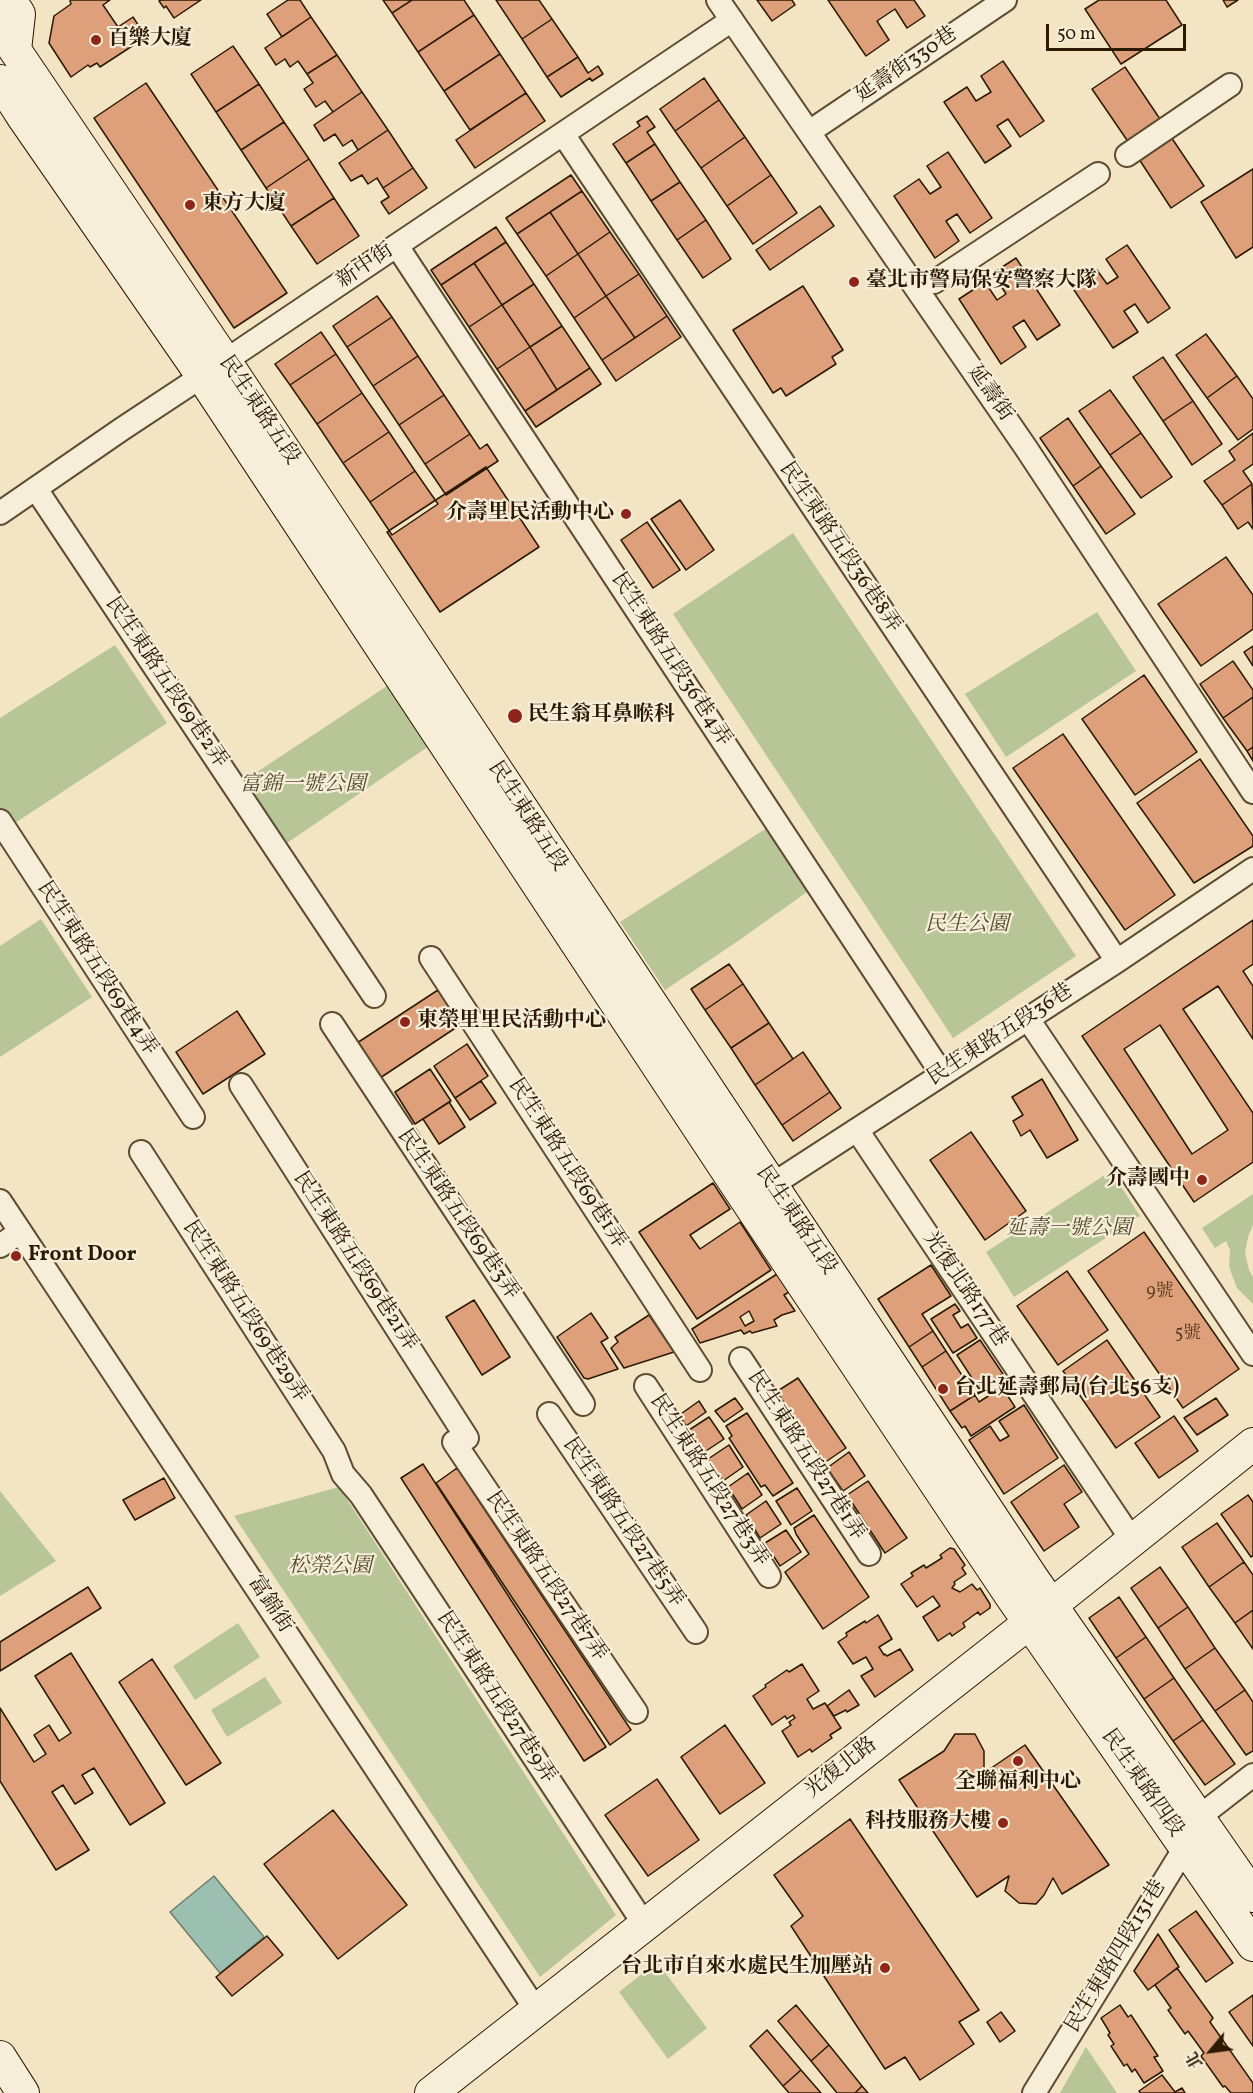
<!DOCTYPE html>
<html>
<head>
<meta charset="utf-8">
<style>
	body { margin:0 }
	#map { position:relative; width:1253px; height:2093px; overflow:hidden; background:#f3e5c4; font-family:Vollkorn,"Noto Serif TC",serif }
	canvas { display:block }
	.north { position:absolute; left:1181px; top:2021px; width:60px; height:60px; -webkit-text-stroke:4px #f7eed9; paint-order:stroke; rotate:241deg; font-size:16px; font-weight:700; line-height:24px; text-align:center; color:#2b1901 }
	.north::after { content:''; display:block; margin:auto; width:21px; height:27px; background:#2b1901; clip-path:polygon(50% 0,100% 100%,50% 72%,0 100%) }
	.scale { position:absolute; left:1046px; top:24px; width:140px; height:27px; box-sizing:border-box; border:3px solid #2b1901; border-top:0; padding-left:8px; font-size:18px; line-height:21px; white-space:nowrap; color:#2b1901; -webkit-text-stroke:4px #f7eed9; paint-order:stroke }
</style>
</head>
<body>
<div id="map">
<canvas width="1253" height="2093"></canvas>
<div class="north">北</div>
<div class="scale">50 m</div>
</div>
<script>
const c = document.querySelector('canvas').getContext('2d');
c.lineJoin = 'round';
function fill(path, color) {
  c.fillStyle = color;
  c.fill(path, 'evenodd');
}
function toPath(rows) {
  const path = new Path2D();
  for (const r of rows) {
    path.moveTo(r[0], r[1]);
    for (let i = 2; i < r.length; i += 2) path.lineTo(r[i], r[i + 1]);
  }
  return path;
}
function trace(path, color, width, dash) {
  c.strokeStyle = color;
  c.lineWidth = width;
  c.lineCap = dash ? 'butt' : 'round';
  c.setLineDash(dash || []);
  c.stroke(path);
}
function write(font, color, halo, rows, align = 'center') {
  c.font = font + ' Vollkorn,"Noto Serif TC",serif';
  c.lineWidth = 4.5;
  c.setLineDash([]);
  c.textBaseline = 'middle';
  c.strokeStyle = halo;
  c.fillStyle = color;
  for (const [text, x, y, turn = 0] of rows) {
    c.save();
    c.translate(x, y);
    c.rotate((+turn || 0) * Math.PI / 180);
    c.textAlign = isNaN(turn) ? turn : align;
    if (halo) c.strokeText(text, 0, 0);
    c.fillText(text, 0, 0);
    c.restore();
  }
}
const green = toPath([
	[793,533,1076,956,953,1038,673,614],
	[1097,612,1136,671,1006,757,965,694],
	[115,645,167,723,6,829,0,821,0,718],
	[387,686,429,746,287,843,245,780],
	[767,828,807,892,738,941,665,990,620,922],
	[41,919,92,997,0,1057,0,946],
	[1111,1171,1140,1216,1014,1297,986,1252],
	[1253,1194,1253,1225,1248,1237,1245,1253,1249,1270,1253,1277,1253,1304,1237,1288,1232,1275,1229,1266,1230,1250,1226,1241,1215,1248,1202,1228],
	[339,1487,616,1915,540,1977,234,1516],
	[0,1491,56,1561,0,1596],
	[238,1623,260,1657,195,1700,173,1666],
	[265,1677,282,1703,227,1737,211,1710],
	[657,1962,707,2028,668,2059,619,1992],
	[1086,2047,1117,2093,1060,2093]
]);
const water = toPath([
	[214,1876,264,1937,220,1973,170,1912,214,1876]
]);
const building = toPath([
	[71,0,110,0,103,5,118,27,133,17,146,37,100,67,97,63,90,67,88,65,71,77,49,43,54,16,71,4,70,1,71,0],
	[161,0,201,0,174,18,166,6,164,8,159,1,161,0],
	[288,0,300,0,311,17,282,37,267,14,288,0],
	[383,0,412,0,392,13,383,0],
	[412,0,464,0,474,15,418,52,392,13,412,0],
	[496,0,539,0,552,19,522,39,496,0],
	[757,0,792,0,795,5,772,21,757,0],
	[828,0,914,0,925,16,907,28,895,9,877,21,889,40,866,56,828,0],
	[1099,0,1166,0,1182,25,1121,64,1085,9,1099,0],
	[1223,0,1238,0,1227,7,1223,0],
	[474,15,500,54,444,91,418,52,474,15],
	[311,17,337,55,307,74,298,61,290,67,285,59,276,65,265,48,311,17],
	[552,19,578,57,547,77,522,39,552,19],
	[233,46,259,84,216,112,191,74,233,46],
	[500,54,526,93,470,130,444,91,500,54],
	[337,55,362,92,333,112,325,101,316,107,304,89,313,83,307,74,337,55],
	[578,57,588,73,598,66,603,74,592,81,590,78,561,97,547,77,578,57],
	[1003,61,1044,121,1020,137,1008,119,997,126,1011,146,985,163,944,102,967,87,976,101,991,92,981,76,1003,61],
	[1125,67,1162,122,1129,143,1092,89,1125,67],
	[704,78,719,100,675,131,660,109,704,78],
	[146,83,287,293,234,328,94,118,146,83],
	[259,84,284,122,241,150,216,112,259,84],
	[362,92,388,130,358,150,352,140,343,146,335,134,324,141,314,125,362,92],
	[526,93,545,121,475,168,456,140,526,93],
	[719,100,745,137,701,168,675,131,719,100],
	[647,116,655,127,647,132,655,144,626,163,613,144,640,126,637,122,647,116],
	[284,122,309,159,266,188,241,150,284,122],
	[388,130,413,168,383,188,377,178,368,184,362,175,351,181,339,163,388,130],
	[1167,131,1204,186,1171,208,1135,153,1167,131],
	[745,137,771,175,727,206,701,168,745,137],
	[655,144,680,182,651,201,626,163,655,144],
	[948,152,992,218,970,233,957,214,946,221,959,241,935,258,894,196,919,179,930,194,941,187,927,166,948,152],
	[309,159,334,198,291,226,266,188,309,159],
	[413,168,427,188,389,214,381,202,389,197,383,188,413,168],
	[1253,169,1253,247,1236,258,1201,202,1253,169],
	[571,175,582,191,517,234,506,218,571,175],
	[771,175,797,213,753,244,727,206,771,175],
	[680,182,706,220,677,240,651,201,680,182],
	[582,191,610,232,578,254,550,212,582,191],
	[334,198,359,236,317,264,291,226,334,198],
	[820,206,834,226,770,270,756,250,820,206],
	[550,212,578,254,546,276,517,234,550,212],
	[706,220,731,259,703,278,677,240,706,220],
	[496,227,506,242,441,285,431,270,496,227],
	[610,232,639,274,606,296,578,254,610,232],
	[506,242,534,284,502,305,474,263,506,242],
	[1127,245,1170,308,1148,323,1135,304,1124,311,1138,332,1113,348,1072,287,1097,270,1107,284,1118,277,1106,259,1127,245],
	[578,254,606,296,574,318,546,276,578,254],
	[1016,258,1060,325,1037,340,1024,320,1013,327,1026,347,1001,364,959,299,985,282,997,300,1006,294,993,273,1016,258],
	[474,263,502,305,469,327,441,285,474,263],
	[639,274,667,316,635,338,606,296,639,274],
	[534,284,562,326,530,347,502,305,534,284],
	[803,286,843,350,832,357,836,364,786,396,781,388,773,393,733,330,803,286],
	[377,296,392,317,347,347,333,326,377,296],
	[606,296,635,338,602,360,574,318,606,296],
	[502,305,530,347,497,369,469,327,502,305],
	[667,316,681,337,616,381,602,360,667,316],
	[392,317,418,356,373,386,347,347,392,317],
	[562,326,590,368,557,390,530,347,562,326],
	[321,332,336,354,290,385,275,364,321,332],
	[1206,334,1237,376,1207,398,1176,355,1206,334],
	[530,347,557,390,525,411,497,369,530,347],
	[336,354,362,393,317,424,290,385,336,354],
	[418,356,444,395,399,425,373,386,418,356],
	[1163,357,1193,401,1163,421,1133,377,1163,357],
	[590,368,601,384,536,427,525,411,590,368],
	[1237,376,1253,399,1253,429,1238,440,1207,398,1237,376],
	[1110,390,1141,433,1110,455,1079,411,1110,390],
	[362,393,389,432,343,463,317,424,362,393],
	[444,395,470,434,425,464,399,425,444,395],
	[1193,401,1222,444,1192,465,1163,421,1193,401],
	[1068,418,1101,466,1073,486,1040,438,1068,418],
	[389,432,415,471,370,502,343,463,389,432],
	[1141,433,1172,477,1141,498,1110,455,1141,433],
	[1253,433,1253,464,1243,471,1252,484,1222,505,1204,481,1235,460,1229,451,1253,433],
	[470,434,480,449,487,444,498,461,446,495,425,464,470,434],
	[1101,466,1135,514,1106,534,1073,486,1101,466],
	[486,467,539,547,440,612,387,532,486,467],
	[415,471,438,504,392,535,370,502,415,471],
	[1252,484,1253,529,1248,522,1238,529,1222,505,1252,484],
	[680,500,714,550,686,570,651,519,680,500],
	[647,522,680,570,653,588,621,540,647,522],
	[1226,557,1253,595,1253,629,1201,666,1158,604,1226,557],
	[1253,646,1253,666,1244,652,1253,646],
	[1233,661,1253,690,1253,697,1223,718,1200,684,1233,661],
	[1144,675,1197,752,1135,795,1082,719,1144,675],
	[1253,697,1253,747,1247,751,1223,718,1253,697],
	[1063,734,1175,895,1125,930,1013,768,1063,734],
	[1253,747,1253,761,1247,751,1253,747],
	[1200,759,1253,836,1253,846,1194,883,1137,803,1200,759],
	[1253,920,1253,964,1243,971,1253,986,1253,1039,1218,986,1183,1009,1253,1113,1253,1162,1194,1202,1082,1036,1253,920],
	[1160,1025,1228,1130,1192,1154,1124,1049,1160,1025],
	[729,964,743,984,705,1010,691,989,729,964],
	[743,984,769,1023,731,1048,705,1010,743,984],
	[438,990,460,1025,380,1078,357,1043,438,990],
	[237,1011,265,1054,203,1094,176,1052,237,1011],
	[769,1023,793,1059,755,1085,731,1048,769,1023],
	[467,1044,488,1076,455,1098,434,1066,467,1044],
	[803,1052,830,1092,782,1125,755,1085,803,1052],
	[430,1069,451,1101,415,1124,395,1092,430,1069],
	[1042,1079,1078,1140,1047,1158,1030,1130,1021,1136,1013,1121,1023,1115,1012,1097,1042,1079],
	[481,1081,496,1103,470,1120,455,1098,481,1081],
	[830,1092,841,1108,793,1141,782,1125,830,1092],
	[449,1102,465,1127,439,1144,423,1119,449,1102],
	[971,1132,1026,1211,985,1240,930,1160,971,1132],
	[713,1183,730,1209,690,1235,700,1249,740,1222,771,1270,697,1319,639,1232,713,1183],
	[1144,1232,1239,1369,1183,1408,1088,1271,1144,1232],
	[931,1265,951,1296,922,1314,933,1331,909,1347,878,1299,931,1265],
	[1067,1271,1108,1330,1058,1365,1017,1306,1067,1271],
	[777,1274,789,1292,784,1295,795,1311,782,1315,774,1320,777,1326,752,1333,750,1331,744,1334,741,1330,700,1343,692,1329,777,1274],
	[474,1300,510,1357,482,1375,446,1317,474,1300],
	[955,1304,960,1311,953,1315,961,1328,968,1324,977,1338,953,1353,931,1319,955,1304],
	[749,1311,754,1321,745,1326,740,1317,749,1311],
	[591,1313,608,1338,601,1342,618,1369,588,1379,584,1378,557,1337,591,1313],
	[649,1315,674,1352,624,1368,611,1348,618,1342,615,1337,649,1315],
	[933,1331,946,1351,922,1367,909,1347,933,1331],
	[980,1340,1003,1374,979,1389,957,1355,980,1340],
	[1107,1340,1160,1417,1116,1448,1063,1371,1107,1340],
	[946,1351,975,1395,950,1411,922,1367,946,1351],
	[798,1378,846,1448,824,1463,776,1392,798,1378],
	[1002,1387,1015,1407,971,1436,965,1426,962,1428,950,1411,975,1395,979,1402,1002,1387],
	[735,1398,743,1409,724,1422,715,1411,735,1398],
	[1216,1398,1228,1415,1197,1435,1184,1418,1216,1398],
	[699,1401,706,1412,686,1426,678,1416,699,1401],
	[1024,1405,1058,1458,1004,1494,969,1440,990,1426,1000,1441,1009,1436,999,1421,1024,1405],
	[747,1413,793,1483,773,1496,765,1485,761,1487,729,1438,732,1436,726,1426,747,1413],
	[1174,1416,1198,1451,1159,1478,1135,1443,1174,1416],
	[709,1417,724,1439,703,1453,689,1430,709,1417],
	[729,1445,743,1467,723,1481,708,1459,729,1445],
	[849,1452,865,1476,843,1491,827,1468,849,1452],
	[423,1464,606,1747,584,1761,401,1478,423,1464],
	[1064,1465,1082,1492,1064,1504,1079,1527,1044,1551,1011,1502,1064,1465],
	[457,1468,631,1730,610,1745,436,1483,457,1468],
	[748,1473,762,1495,742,1509,728,1487,748,1473],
	[164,1478,175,1498,135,1520,123,1500,164,1478],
	[868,1481,907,1538,885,1553,847,1495,868,1481],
	[797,1488,812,1511,791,1525,776,1501,797,1488],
	[1248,1495,1253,1502,1253,1556,1251,1557,1221,1514,1248,1495],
	[766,1501,781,1524,760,1538,746,1515,766,1501],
	[814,1515,869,1597,823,1629,785,1572,809,1554,796,1534,794,1528,814,1515],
	[1217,1523,1244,1562,1209,1587,1182,1547,1217,1523],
	[786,1530,801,1552,780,1566,765,1543,786,1530],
	[950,1548,954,1549,965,1565,962,1568,966,1574,954,1582,955,1584,952,1588,960,1592,972,1584,977,1590,980,1588,990,1604,990,1608,980,1615,978,1612,963,1623,965,1627,952,1636,950,1633,938,1641,923,1617,940,1606,933,1596,917,1607,901,1584,913,1576,911,1573,924,1565,926,1568,942,1558,940,1555,950,1548],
	[1244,1562,1253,1575,1253,1610,1235,1623,1209,1587,1244,1562],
	[1160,1567,1188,1607,1158,1628,1131,1588,1160,1567],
	[88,1587,101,1608,0,1671,0,1642,88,1587],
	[1119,1597,1146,1637,1116,1658,1089,1618,1119,1597],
	[1188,1607,1215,1648,1185,1669,1158,1628,1188,1607],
	[1253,1610,1253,1649,1235,1623,1253,1610],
	[878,1615,892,1639,879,1647,884,1655,885,1654,887,1656,900,1649,913,1670,875,1697,861,1676,873,1669,866,1657,853,1664,838,1642,847,1636,846,1633,865,1621,866,1623,878,1615],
	[1146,1637,1174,1678,1144,1699,1116,1658,1146,1637],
	[1215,1648,1245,1690,1215,1711,1185,1669,1215,1648],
	[71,1653,165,1803,130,1825,94,1768,82,1775,93,1793,75,1804,63,1785,52,1792,89,1850,56,1870,0,1781,0,1708,34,1762,46,1754,34,1735,49,1725,59,1741,71,1733,35,1676,71,1653],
	[152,1659,221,1763,186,1785,119,1682,152,1659],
	[802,1664,819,1691,807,1699,813,1709,825,1703,841,1728,830,1735,832,1738,812,1752,810,1749,798,1757,782,1731,791,1725,789,1722,795,1718,793,1715,787,1719,785,1716,772,1725,753,1696,766,1687,765,1685,787,1670,789,1672,802,1664],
	[1174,1678,1203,1720,1173,1741,1144,1699,1174,1678],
	[849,1690,859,1705,847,1712,846,1710,834,1716,827,1706,849,1690],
	[1245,1690,1253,1702,1253,1751,1246,1755,1215,1711,1245,1690],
	[1203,1720,1235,1764,1205,1785,1173,1741,1203,1720],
	[725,1725,765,1783,720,1814,681,1757,725,1725],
	[955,1734,975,1734,984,1751,984,1773,1025,1745,1109,1865,1062,1894,1053,1878,1044,1895,1036,1904,1019,1903,1005,1891,1009,1876,977,1897,899,1780,944,1751,955,1734],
	[657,1779,699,1840,648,1876,605,1815,657,1779],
	[333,1810,407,1905,338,1959,264,1864,333,1810],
	[850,1819,979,2010,959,2022,974,2044,920,2080,905,2057,885,2069,791,1926,803,1916,774,1875,850,1819],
	[1196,1911,1233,1963,1206,1982,1169,1930,1196,1911],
	[1158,1934,1179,1967,1148,1990,1134,1971,1158,1934],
	[267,1936,283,1955,232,1996,216,1977,267,1936],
	[1177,1968,1213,2018,1210,2022,1253,2083,1253,2093,1231,2093,1225,2086,1223,2087,1201,2056,1204,2053,1188,2031,1185,2034,1168,2010,1171,2008,1155,1985,1177,1968],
	[1253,1995,1253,2046,1229,2012,1253,1995],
	[796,2005,829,2045,811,2061,778,2021,796,2005],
	[1120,2005,1128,2017,1131,2015,1158,2056,1154,2057,1163,2071,1144,2083,1135,2069,1132,2072,1127,2064,1124,2066,1111,2046,1114,2044,1108,2035,1110,2033,1101,2018,1120,2005],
	[1001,2012,1015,2031,1000,2042,987,2022,1001,2012],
	[767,2030,801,2070,783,2086,750,2046,767,2030],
	[829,2045,862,2086,855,2093,837,2093,811,2061,829,2045],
	[801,2070,821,2093,789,2093,783,2086,801,2070],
	[1162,2075,1175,2092,1182,2088,1185,2093,1140,2093,1139,2091,1162,2075],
	[862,2086,868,2093,855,2093,862,2086]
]);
const street = toPath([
	[718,0,1026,448,1253,792],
	[809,132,1005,0],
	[563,134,1117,961],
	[1127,155,1230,85],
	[397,246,942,1074],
	[934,282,1098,174],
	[36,489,374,996],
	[0,513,122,429,225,361,732,20],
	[0,821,193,1117],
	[431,958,700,1370],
	[1028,1019,1253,1354],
	[332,1024,583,1404],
	[241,1085,467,1438],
	[857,1130,1132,1540],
	[141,1152,334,1451,343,1474,361,1495,644,1924],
	[761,1192,1117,961,1253,869],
	[0,1201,536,2010],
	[0,1246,20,1232],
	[741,1359,869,1554],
	[646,1386,769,1576],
	[549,1414,696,1632],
	[454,1442,636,1712],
	[1034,2093,1208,1810,1253,1775]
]);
const secondary = toPath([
	[10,0,19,14,15,50],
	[0,28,225,361,1033,1579,1253,1896],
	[0,81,23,117,194,364,739,1189,1011,1596,1253,1945],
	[0,2057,23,2093],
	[431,2093,1029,1623,1253,1444]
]);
const markers = [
	[96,40,6,"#8f2418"],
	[190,205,6,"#8f2418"],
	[854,282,6,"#8f2418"],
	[626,514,6,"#8f2418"],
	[515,716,8,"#8f2418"],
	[405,1022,6,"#8f2418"],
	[1202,1180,6,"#8f2418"],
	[16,1256,6,"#8f2418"],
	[943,1389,6,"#8f2418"],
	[1018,1761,6,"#8f2418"],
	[1003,1823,6,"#8f2418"],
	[885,1968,6,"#8f2418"]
];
const numberNames = [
	["9號",1160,1293],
	["5號",1188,1335]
];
const poiNames = [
	["百樂大廈",108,40],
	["東方大廈",202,205],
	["臺北市警局保安警察大隊",866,282],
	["介壽里民活動中心",614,514,"right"],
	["民生翁耳鼻喉科",528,716],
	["東榮里里民活動中心",417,1022],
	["介壽國中",1190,1180,"right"],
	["Front Door",28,1256],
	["台北延壽郵局(台北56支)",955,1389],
	["全聯福利中心",1018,1783,"center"],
	["科技服務大樓",991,1823,"right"],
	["台北市自來水處民生加壓站",873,1968,"right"]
];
const streetNames = [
	["延壽街330巷",907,66,-34],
	["新中街",366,267,-34],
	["延壽街",989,394,55],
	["民生東路五段",258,411,56],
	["民生東路五段36巷8弄",839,548,56],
	["民生東路五段36巷4弄",670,660,57],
	["民生東路五段69巷2弄",165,683,56],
	["民生東路五段",526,817,57],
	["民生東路五段69巷4弄",96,969,57],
	["民生東路五段36巷",1001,1036,-33],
	["民生東路五段69巷1弄",566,1164,57],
	["民生東路五段69巷3弄",457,1215,56],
	["民生東路五段",795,1221,56],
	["民生東路五段69巷21弄",354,1262,57],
	["光復北路177巷",964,1290,56],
	["民生東路五段69巷29弄",244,1312,57],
	["民生東路五段27巷1弄",805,1456,57],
	["民生東路五段27巷3弄",708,1481,57],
	["民生東路五段27巷5弄",622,1523,56],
	["民生東路五段27巷7弄",545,1577,56],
	["富錦街",269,1605,57],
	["民生東路五段27巷9弄",495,1698,57],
	["光復北路",842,1769,-38],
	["民生東路四段",1141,1784,55],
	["民生東路四段131巷",1117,1957,-59]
];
const parkNames = [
	["富錦一號公園",303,786],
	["民生公園",967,926],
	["延壽一號公園",1069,1230],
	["松榮公園",330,1568]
];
fill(green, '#b7c597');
fill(water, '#9bbfb1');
trace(water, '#6e7d6b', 1.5);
fill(building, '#dda07b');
trace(building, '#2b1901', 1.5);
trace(street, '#5d4c32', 26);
trace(secondary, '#2b1901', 34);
trace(street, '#f7eed9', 22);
trace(secondary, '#f7eed9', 32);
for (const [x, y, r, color] of markers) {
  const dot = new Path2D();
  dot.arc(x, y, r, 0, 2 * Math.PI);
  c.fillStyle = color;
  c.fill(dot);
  trace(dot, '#f7eed9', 2);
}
write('18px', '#583b20', null, numberNames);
write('bold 21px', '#2b1901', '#f7eed9', poiNames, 'left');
write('21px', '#2b1901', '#f7eed9', streetNames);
write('italic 21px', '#554d2e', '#f7eed9', parkNames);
</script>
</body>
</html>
